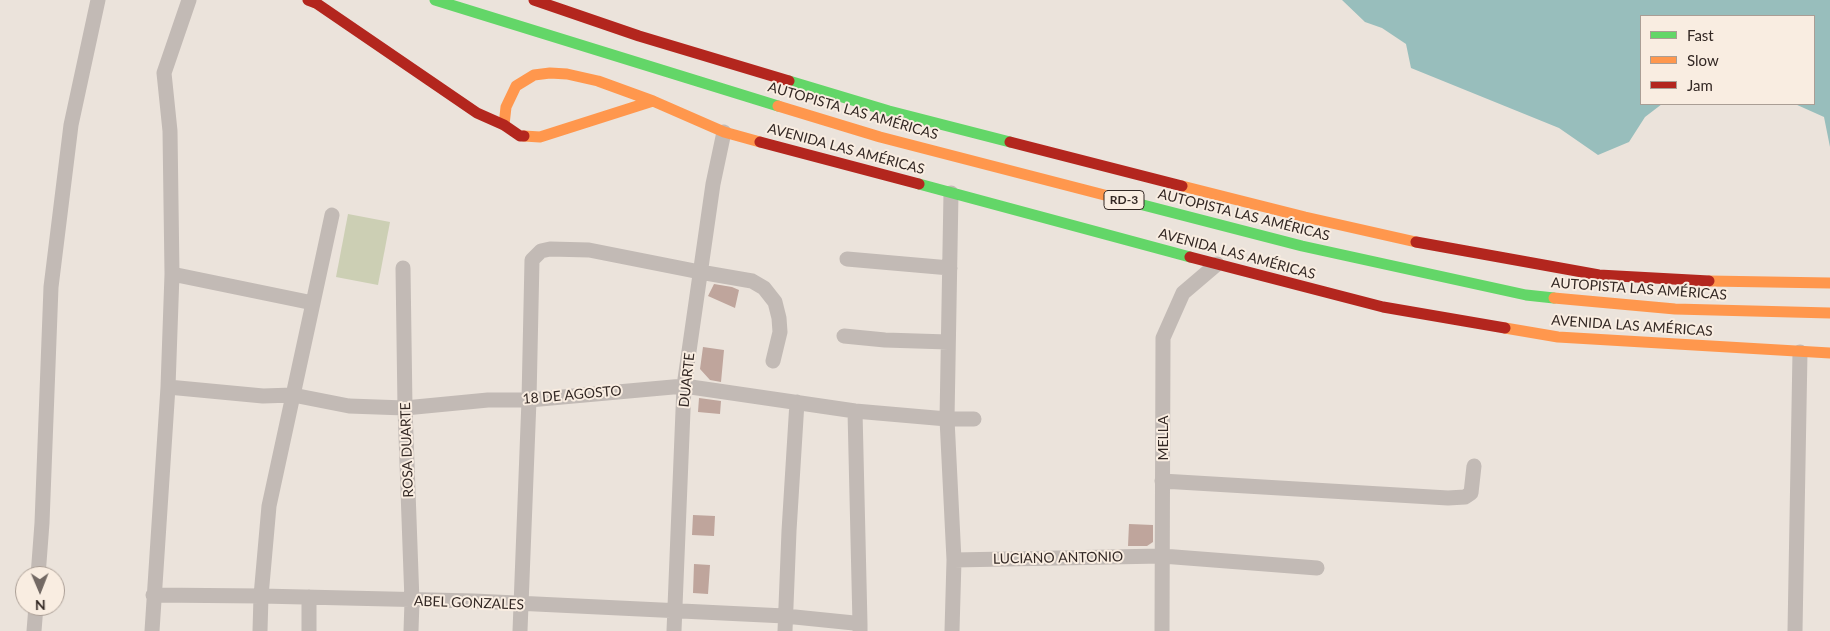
<!DOCTYPE html>
<html>
<head>
<meta charset="utf-8">
<style>
	body { margin:0 }
	#map { position:relative; width:1830px; height:631px; overflow:hidden; background:#ebe3db; font-family:Lato,sans-serif }
	canvas { display:block }
	.legend { position:absolute; left:1640px; top:15px; width:175px; height:90px; box-sizing:border-box; background:#f9ede1; border:1px solid #aa9e95; margin:0; padding:6px 9px; list-style:none; font-size:15px; color:#332824 }
	.legend li { display:flex; align-items:center; gap:10px; height:25px }
	.legend b { width:25px; border:1px solid #aa9e95 }
	.north { position:absolute; left:15px; top:566px; width:50px; height:50px; box-sizing:border-box; background:#f9ede1; border:1px solid #aa9e95; border-radius:50%; rotate:179deg; font-size:14px; font-weight:700; line-height:20px; text-align:center; color:#332824 }
	.north::after { content:''; display:block; margin:auto; width:18px; height:22px; background:#736964; clip-path:polygon(50% 0,100% 100%,50% 72%,0 100%) }
</style>
</head>
<body>
<div id="map">
<canvas width="1830" height="631"></canvas>
<ul class="legend">
<li><b style="height:6px;background:#63d668"></b>Fast</li>
<li><b style="height:6px;background:#ff974d"></b>Slow</li>
<li><b style="height:6px;background:#b3261e"></b>Jam</li>
</ul>
<div class="north">N</div>
</div>
<script>
const c = document.querySelector('canvas').getContext('2d');
c.lineJoin = 'round';
function fill(path, color) {
  c.fillStyle = color;
  c.fill(path, 'evenodd');
}
function toPath(rows) {
  const path = new Path2D();
  for (const r of rows) {
    path.moveTo(r[0], r[1]);
    for (let i = 2; i < r.length; i += 2) path.lineTo(r[i], r[i + 1]);
  }
  return path;
}
function trace(path, color, width, dash) {
  c.strokeStyle = color;
  c.lineWidth = width;
  c.lineCap = dash ? 'butt' : 'round';
  c.setLineDash(dash || []);
  c.stroke(path);
}
function write(font, color, halo, rows, align = 'center') {
  c.font = font + ' Lato,sans-serif';
  c.lineWidth = 4;
  c.setLineDash([]);
  c.textBaseline = 'middle';
  c.strokeStyle = halo;
  c.fillStyle = color;
  for (const [text, x, y, turn = 0] of rows) {
    c.save();
    c.translate(x, y);
    c.rotate((+turn || 0) * Math.PI / 180);
    c.textAlign = isNaN(turn) ? turn : align;
    if (halo) c.strokeText(text, 0, 0);
    c.fillText(text, 0, 0);
    c.restore();
  }
}
const green = toPath([
	[348,214,390,222,378,285,336,277]
]);
const water = toPath([
	[1342,0,1830,0,1830,147,1824,117,1795,104,1814,104,1814,16,1641,16,1641,104,1662,104,1645,117,1629,142,1598,155,1559,128,1411,68,1406,44,1382,28,1365,22]
]);
const building = toPath([
	[714,284,732,287,739,290,735,308,708,296],
	[703,347,724,350,721,382,710,380,700,369],
	[699,398,721,401,720,414,698,412],
	[693,515,715,516,714,536,692,535],
	[1129,524,1153,525,1153,542,1147,546,1128,546],
	[694,564,710,565,708,594,693,593]
]);
const street = toPath([
	[951,193,947,419,954,560,952,631],
	[847,259,950,268],
	[403,268,405,408,412,601,411,631],
	[172,274,313,303,269,506,261,596,260,631],
	[313,303,332,215],
	[844,336,885,340,948,342],
	[168,387,263,396,293,395,349,406,405,408,488,400,529,400,684,386,855,411,947,419,974,419],
	[855,411,860,624],
	[1162,481,1448,498,1465,497,1471,493,1474,466],
	[954,560,1162,556,1317,568],
	[38,576,42,523,51,287,71,125,98,0],
	[153,595,261,596,474,601,785,616,854,623,860,624,860,631],
	[34,631,36,606],
	[152,631,168,387,172,274,170,131,164,73,189,0],
	[309,631,309,597],
	[520,631,529,400,532,260,541,251,550,249,589,250,700,272,752,281,764,288,775,302,779,318,780,332,773,361],
	[674,631,684,386,713,184,724,132],
	[785,631,789,531,797,402],
	[1162,631,1163,338,1183,293,1217,264],
	[1795,631,1800,352]
]);
const fast = toPath([
	[435,0,778,106],
	[789,81,889,111,1010,142],
	[919,184,1190,257],
	[1116,198,1302,246,1526,295,1554,298]
]);
const slow = toPath([
	[312,0,316,3],
	[778,106,880,137,1116,198],
	[504,125,506,107,516,86,534,75,550,73,567,74,598,81,653,101,724,132,760,142],
	[524,136,540,137,653,101],
	[1182,186,1305,217,1416,242],
	[1709,281,1830,283],
	[1554,298,1675,309,1830,313],
	[1505,328,1558,337,1830,353]
]);
const jam = toPath([
	[308,0,316,3,477,113,504,125,520,136,524,136],
	[534,0,639,36,789,81],
	[760,142,919,184],
	[1010,142,1182,186],
	[1416,242,1599,275,1709,281],
	[1190,257,1383,307,1505,328]
]);
const shields = [
	[1124,200,40]
];
const shieldNames = [
	["RD-3",1124,200]
];
const streetNames = [
	["AUTOPISTA LAS AMÉRICAS",853,111,16],
	["AVENIDA LAS AMÉRICAS",846,149,15],
	["AUTOPISTA LAS AMÉRICAS",1244,215,14],
	["AVENIDA LAS AMÉRICAS",1237,254,15],
	["AUTOPISTA LAS AMÉRICAS",1639,289,4],
	["AVENIDA LAS AMÉRICAS",1632,326,4],
	["DUARTE",687,380,-84],
	["18 DE AGOSTO",572,395,-5],
	["MELLA",1163,438,-90],
	["ROSA DUARTE",407,450,-92],
	["LUCIANO ANTONIO",1058,558,-1],
	["ABEL GONZALES",469,603,2]
];
fill(green, '#cccfb4');
fill(water, '#98bebc');
fill(building, '#bfa59c');
trace(street, '#c2bab5', 15);
trace(fast, '#63d668', 11);
trace(slow, '#ff974d', 11);
trace(jam, '#b3261e', 11);
for (const [x, y, w] of shields) {
  const box = new Path2D();
  box.roundRect(x - w / 2, y - 9.5, w, 19, 4);
  c.fillStyle = '#f9ede1';
  c.fill(box);
  trace(box, '#332824', 1);
}
write('bold 12px', '#332824', null, shieldNames);
write('14px', '#332824', '#f9ede1', streetNames);
</script>
</body>
</html>
